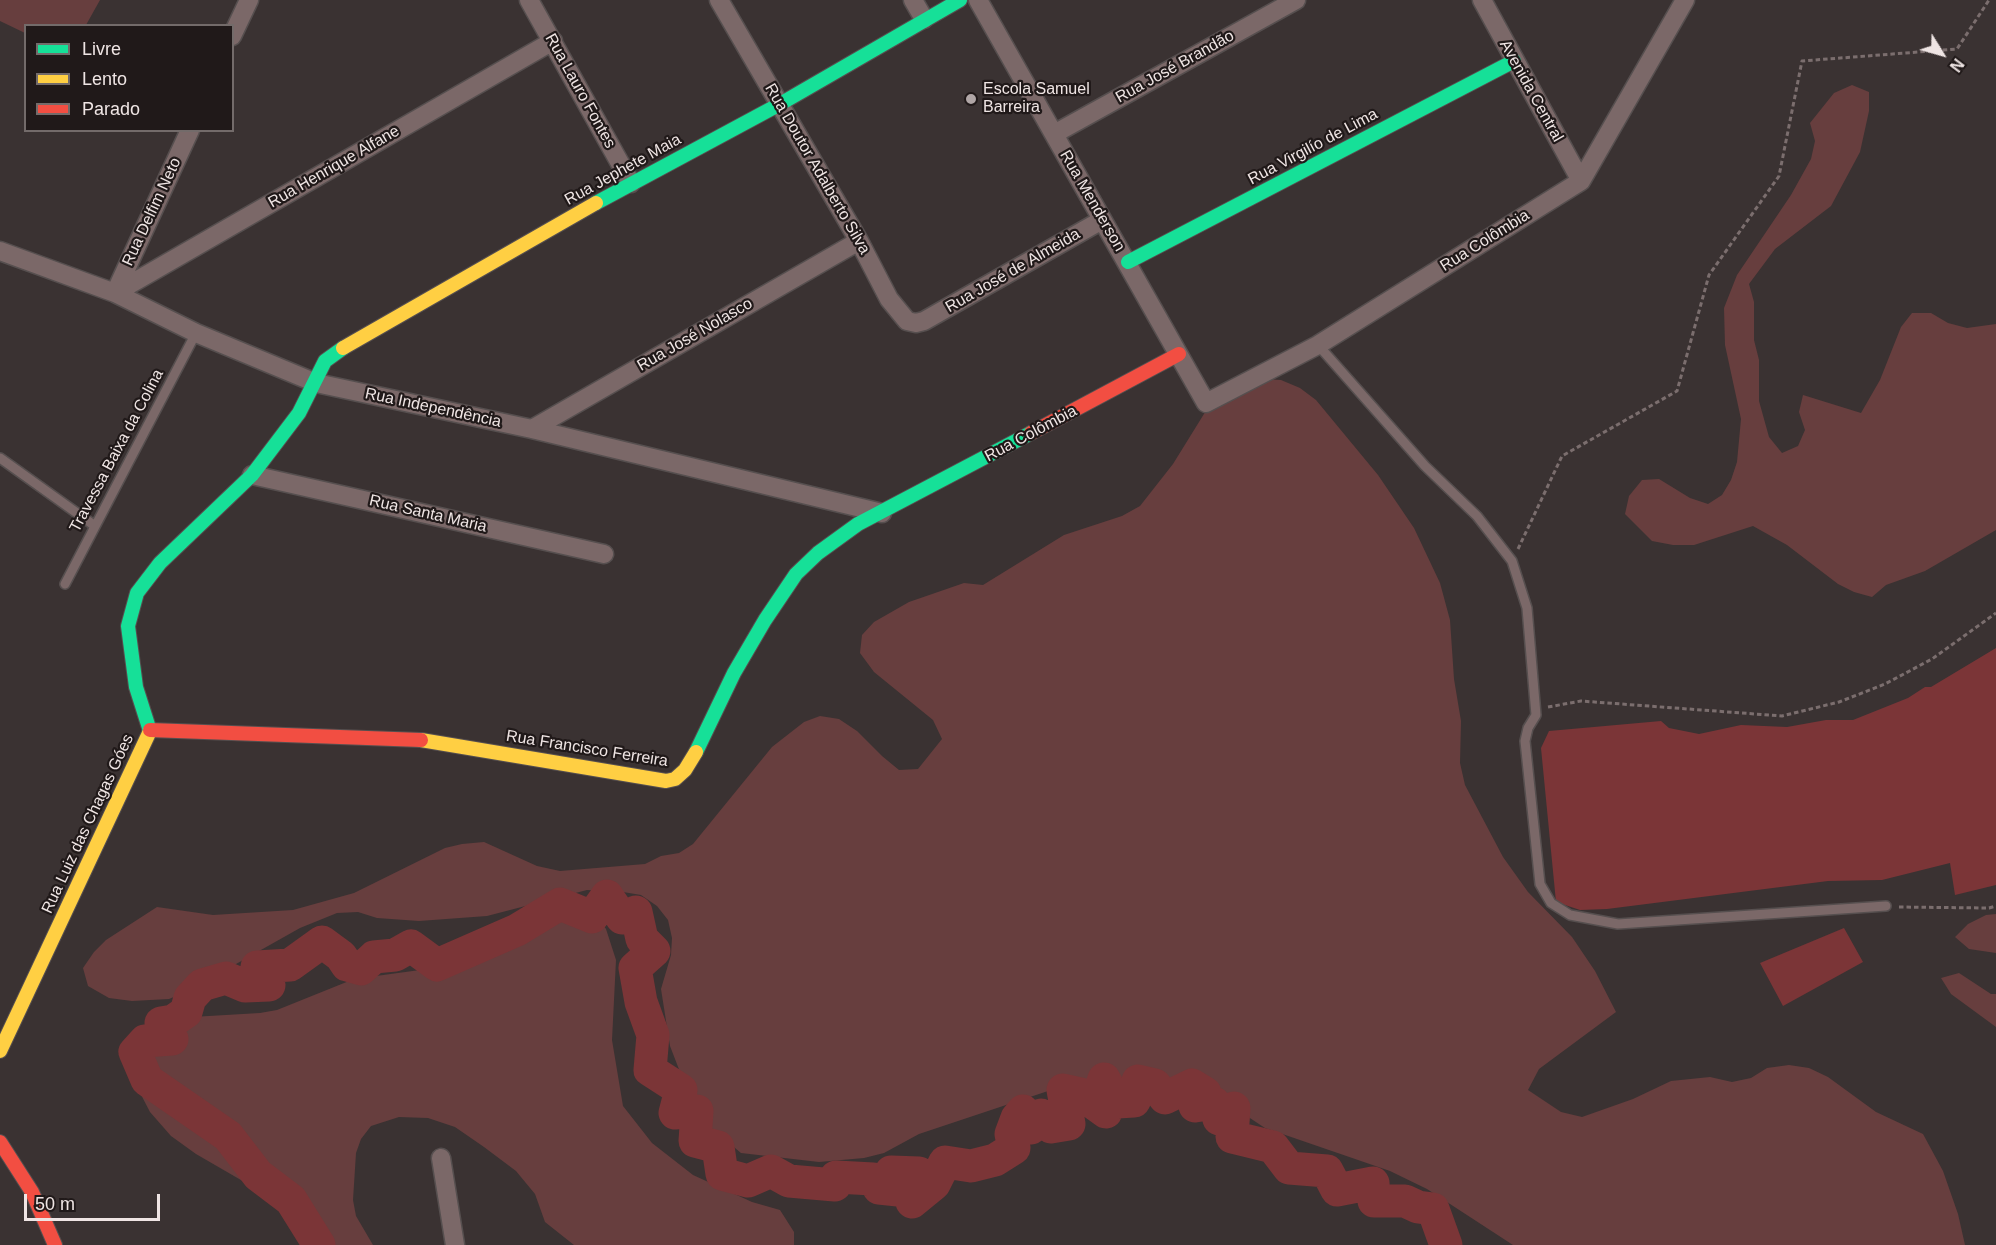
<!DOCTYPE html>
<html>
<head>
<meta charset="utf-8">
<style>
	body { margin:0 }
	#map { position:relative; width:1996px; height:1245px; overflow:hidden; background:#3a3232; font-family:Arial,sans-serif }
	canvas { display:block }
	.legend { position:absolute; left:24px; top:24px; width:210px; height:108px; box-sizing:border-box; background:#201919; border:2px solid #736b6a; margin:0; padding:8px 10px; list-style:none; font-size:18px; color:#efe5e4 }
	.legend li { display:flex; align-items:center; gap:12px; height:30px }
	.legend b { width:30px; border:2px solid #736b6a }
	.north { position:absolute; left:1912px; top:24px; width:60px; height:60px; -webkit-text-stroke:4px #201919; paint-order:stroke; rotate:127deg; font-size:16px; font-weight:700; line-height:24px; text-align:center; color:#efe5e4 }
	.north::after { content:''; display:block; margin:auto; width:21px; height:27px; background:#efe5e4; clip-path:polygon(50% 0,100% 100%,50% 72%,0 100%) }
	.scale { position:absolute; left:24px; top:1194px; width:136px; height:27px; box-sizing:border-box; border:3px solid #efe5e4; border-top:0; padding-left:8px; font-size:18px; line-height:21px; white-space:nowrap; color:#efe5e4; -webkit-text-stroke:4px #201919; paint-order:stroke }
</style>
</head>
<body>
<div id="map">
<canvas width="1996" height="1245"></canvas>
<ul class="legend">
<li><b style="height:8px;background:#16e098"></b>Livre</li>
<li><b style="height:8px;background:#ffcf43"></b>Lento</li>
<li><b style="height:8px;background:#f24e42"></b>Parado</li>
</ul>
<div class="north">N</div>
<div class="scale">50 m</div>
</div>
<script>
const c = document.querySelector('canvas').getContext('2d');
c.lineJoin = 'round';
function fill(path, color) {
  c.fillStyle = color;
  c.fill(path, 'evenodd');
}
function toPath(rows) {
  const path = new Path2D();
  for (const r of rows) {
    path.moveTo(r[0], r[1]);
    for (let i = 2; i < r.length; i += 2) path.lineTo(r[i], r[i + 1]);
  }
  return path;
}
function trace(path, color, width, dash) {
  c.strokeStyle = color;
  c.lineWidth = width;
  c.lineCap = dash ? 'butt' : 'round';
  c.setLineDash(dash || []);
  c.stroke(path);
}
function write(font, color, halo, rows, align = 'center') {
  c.font = font + ' Arial,sans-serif';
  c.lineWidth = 4.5;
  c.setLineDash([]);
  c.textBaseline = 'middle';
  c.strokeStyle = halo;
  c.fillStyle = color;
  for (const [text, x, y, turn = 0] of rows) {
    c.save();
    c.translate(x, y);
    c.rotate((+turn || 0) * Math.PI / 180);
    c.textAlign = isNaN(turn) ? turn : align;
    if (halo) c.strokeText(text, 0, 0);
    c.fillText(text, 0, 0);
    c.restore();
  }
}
const green = toPath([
	[0,0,100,0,86,25,26,26,25,33,0,21],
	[1852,85,1869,92,1869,111,1860,152,1831,206,1775,249,1749,284,1754,302,1754,340,1759,360,1759,401,1769,437,1782,453,1798,446,1805,430,1799,412,1803,395,1861,413,1880,380,1901,327,1912,313,1931,313,1948,323,1967,328,1996,324,1996,530,1925,571,1886,585,1872,597,1854,592,1838,584,1787,545,1753,526,1694,545,1673,545,1652,541,1625,514,1629,496,1642,480,1659,479,1690,498,1708,504,1722,495,1731,480,1737,462,1741,419,1725,345,1724,308,1737,275,1791,195,1811,159,1815,141,1810,123,1834,93],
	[1264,379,1281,380,1300,388,1316,400,1378,475,1414,528,1440,583,1450,620,1454,679,1461,721,1460,763,1465,785,1503,857,1528,892,1572,937,1595,971,1616,1012,1539,1069,1528,1090,1561,1112,1582,1117,1633,1099,1671,1081,1710,1077,1732,1082,1751,1078,1767,1068,1789,1065,1809,1068,1828,1077,1876,1112,1923,1134,1943,1171,1958,1214,1965,1245,1513,1245,1427,1189,1390,1171,1265,1128,1215,1095,1155,1076,1089,1079,1072,1083,919,1134,884,1153,864,1158,819,1162,741,1153,697,1116,670,1046,661,989,671,955,672,938,668,920,657,906,641,895,623,892,587,890,487,916,419,921,377,918,358,912,337,913,300,928,188,991,169,999,132,1001,109,998,88,986,83,968,94,952,106,940,157,907,213,915,293,910,354,893,445,848,462,844,484,842,537,866,560,871,645,864,661,856,679,853,693,844,772,747,804,722,820,716,839,719,857,731,882,756,899,770,918,769,942,739,933,720,874,672,860,653,862,635,874,622,909,602,964,583,983,585,1064,535,1122,516,1140,506,1173,464,1212,401],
	[580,911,596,916,606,929,616,960,612,1040,623,1106,652,1143,693,1175,752,1202,780,1210,794,1232,794,1245,574,1245,545,1222,535,1194,516,1171,484,1147,455,1127,428,1118,399,1117,371,1126,361,1139,356,1153,353,1200,356,1216,373,1245,305,1245,281,1208,253,1187,196,1154,171,1136,150,1112,137,1087,131,1071,135,1040,144,1027,158,1019,260,1013,277,1010,354,979,442,967,480,955],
	[1996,914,1996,953,1969,949,1955,937,1968,924,1986,915],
	[1959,973,1991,994,1996,994,1996,1027,1951,994,1941,978]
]);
const water = toPath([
	[1996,648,1996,885,1955,895,1950,863,1882,880,1828,881,1607,909,1580,910,1556,902,1541,748,1549,731,1661,721,1669,728,1699,734,1741,725,1787,727,1826,720,1853,720,1908,698,1925,687,1931,687],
	[1844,928,1863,962,1783,1006,1760,963]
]);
const river = toPath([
	[319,1245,291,1200,258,1175,228,1136,147,1080,135,1052,145,1041,172,1039,161,1023,173,1021,186,1012,190,998,202,985,226,978,245,986,269,985,257,967,290,965,322,942,341,956,347,965,361,969,374,957,395,955,411,946,437,965,517,930,560,904,592,917,607,896,622,918,636,912,642,939,654,951,635,968,641,1002,653,1035,650,1070,681,1090,675,1113,697,1111,695,1141,718,1147,722,1174,748,1181,771,1171,789,1181,835,1185,836,1177,873,1179,879,1188,898,1190,891,1172,919,1173,912,1202,934,1184,945,1162,971,1166,995,1160,1014,1148,1011,1134,1017,1118,1023,1111,1031,1128,1041,1115,1051,1127,1069,1124,1063,1090,1081,1094,1106,1112,1100,1091,1104,1079,1117,1102,1134,1101,1139,1091,1138,1081,1155,1085,1165,1098,1192,1085,1205,1093,1195,1106,1214,1103,1219,1119,1234,1108,1232,1137,1273,1147,1289,1168,1327,1171,1337,1190,1373,1183,1374,1201,1405,1201,1418,1207,1433,1209,1446,1245]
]);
const path = toPath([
	[1518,549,1562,456,1677,391,1709,275,1779,176,1802,61,1957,49,1989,0],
	[1548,707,1581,701,1782,716,1839,702,1885,684,1932,659,1996,613],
	[1899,907,1989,908,1996,906]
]);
const lane = toPath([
	[1318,345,1425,466,1477,516,1512,561,1527,608,1536,715,1528,728,1525,741,1540,884,1551,903,1570,915,1618,924,1886,906],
	[0,458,95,526],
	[65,584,196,333]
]);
const street = toPath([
	[529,0,631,183],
	[719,0,859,241,889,299,907,321,916,323,924,321,1102,220],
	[913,0,924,19],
	[978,0,1206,403,1318,345,1581,181,1685,0],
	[1482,0,1581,181],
	[232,36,249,0],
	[1054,134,1296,0],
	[0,251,115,293,196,333,316,383,532,429,882,513],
	[115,293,553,41],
	[115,293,190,130],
	[532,429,859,241],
	[252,475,604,554],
	[441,1158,455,1245]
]);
const fast = toPath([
	[596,203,780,104,960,0],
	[1128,262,1514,61],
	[150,731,136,687,128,626,137,593,160,563,252,475,299,413,325,361,343,348],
	[696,752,734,673,765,620,796,574,818,553,858,524,1031,433]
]);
const slow = toPath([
	[343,348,596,203],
	[421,740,666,781,675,779,685,770,696,752],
	[0,1051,150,731]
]);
const jam = toPath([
	[1031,433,1179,354],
	[150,730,421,740],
	[0,1142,32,1192,55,1245]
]);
const markers = [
	[971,99,6,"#b0a6a6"]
];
const streetNames = [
	["Rua José Brandão",1175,67,-29],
	["Rua Lauro Fontes",580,91,61],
	["Avenida Central",1531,91,61],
	["Rua Virgilío de Lima",1313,147,-28],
	["Rua Henrique Alfane",334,167,-30],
	["Rua Doutor Adalberto Silva",817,169,60],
	["Rua Jephete Maia",623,170,-29],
	["Rua Menderson",1092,201,60],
	["Rua Delfim Neto",152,212,-65],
	["Rua Colômbia",1485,241,-32],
	["Rua José de Almeida",1013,271,-30],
	["Rua José Nolasco",695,335,-30],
	["Rua Independência",433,408,12],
	["Rua Colômbia",1031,434,-28],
	["Travessa Baixa da Colina",117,451,-62],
	["Rua Santa Maria",428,514,13],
	["Rua Francisco Ferreira",587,749,9],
	["Rua Luiz das Chagas Góes",88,824,-65]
];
const poiNames = [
	["Escola Samuel",983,90],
	["Barreira",983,108]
];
fill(green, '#673e3e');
fill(water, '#7b3537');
trace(river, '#7b3537', 33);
trace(lane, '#564f4f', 12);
trace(street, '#564f4f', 21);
trace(fast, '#564f4f', 16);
trace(slow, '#564f4f', 16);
trace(jam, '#564f4f', 16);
trace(path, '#7b6e6e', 3, [4.5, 3]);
trace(lane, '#7b6868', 9);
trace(street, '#7b6868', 18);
trace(fast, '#16e098', 14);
trace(slow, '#ffcf43', 14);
trace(jam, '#f24e42', 14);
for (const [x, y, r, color] of markers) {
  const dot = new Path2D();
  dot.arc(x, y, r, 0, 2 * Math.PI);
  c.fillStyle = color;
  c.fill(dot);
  trace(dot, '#201919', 2);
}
write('16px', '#efe5e4', '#201919', streetNames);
write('16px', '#efe5e4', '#201919', poiNames, 'left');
</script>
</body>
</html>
